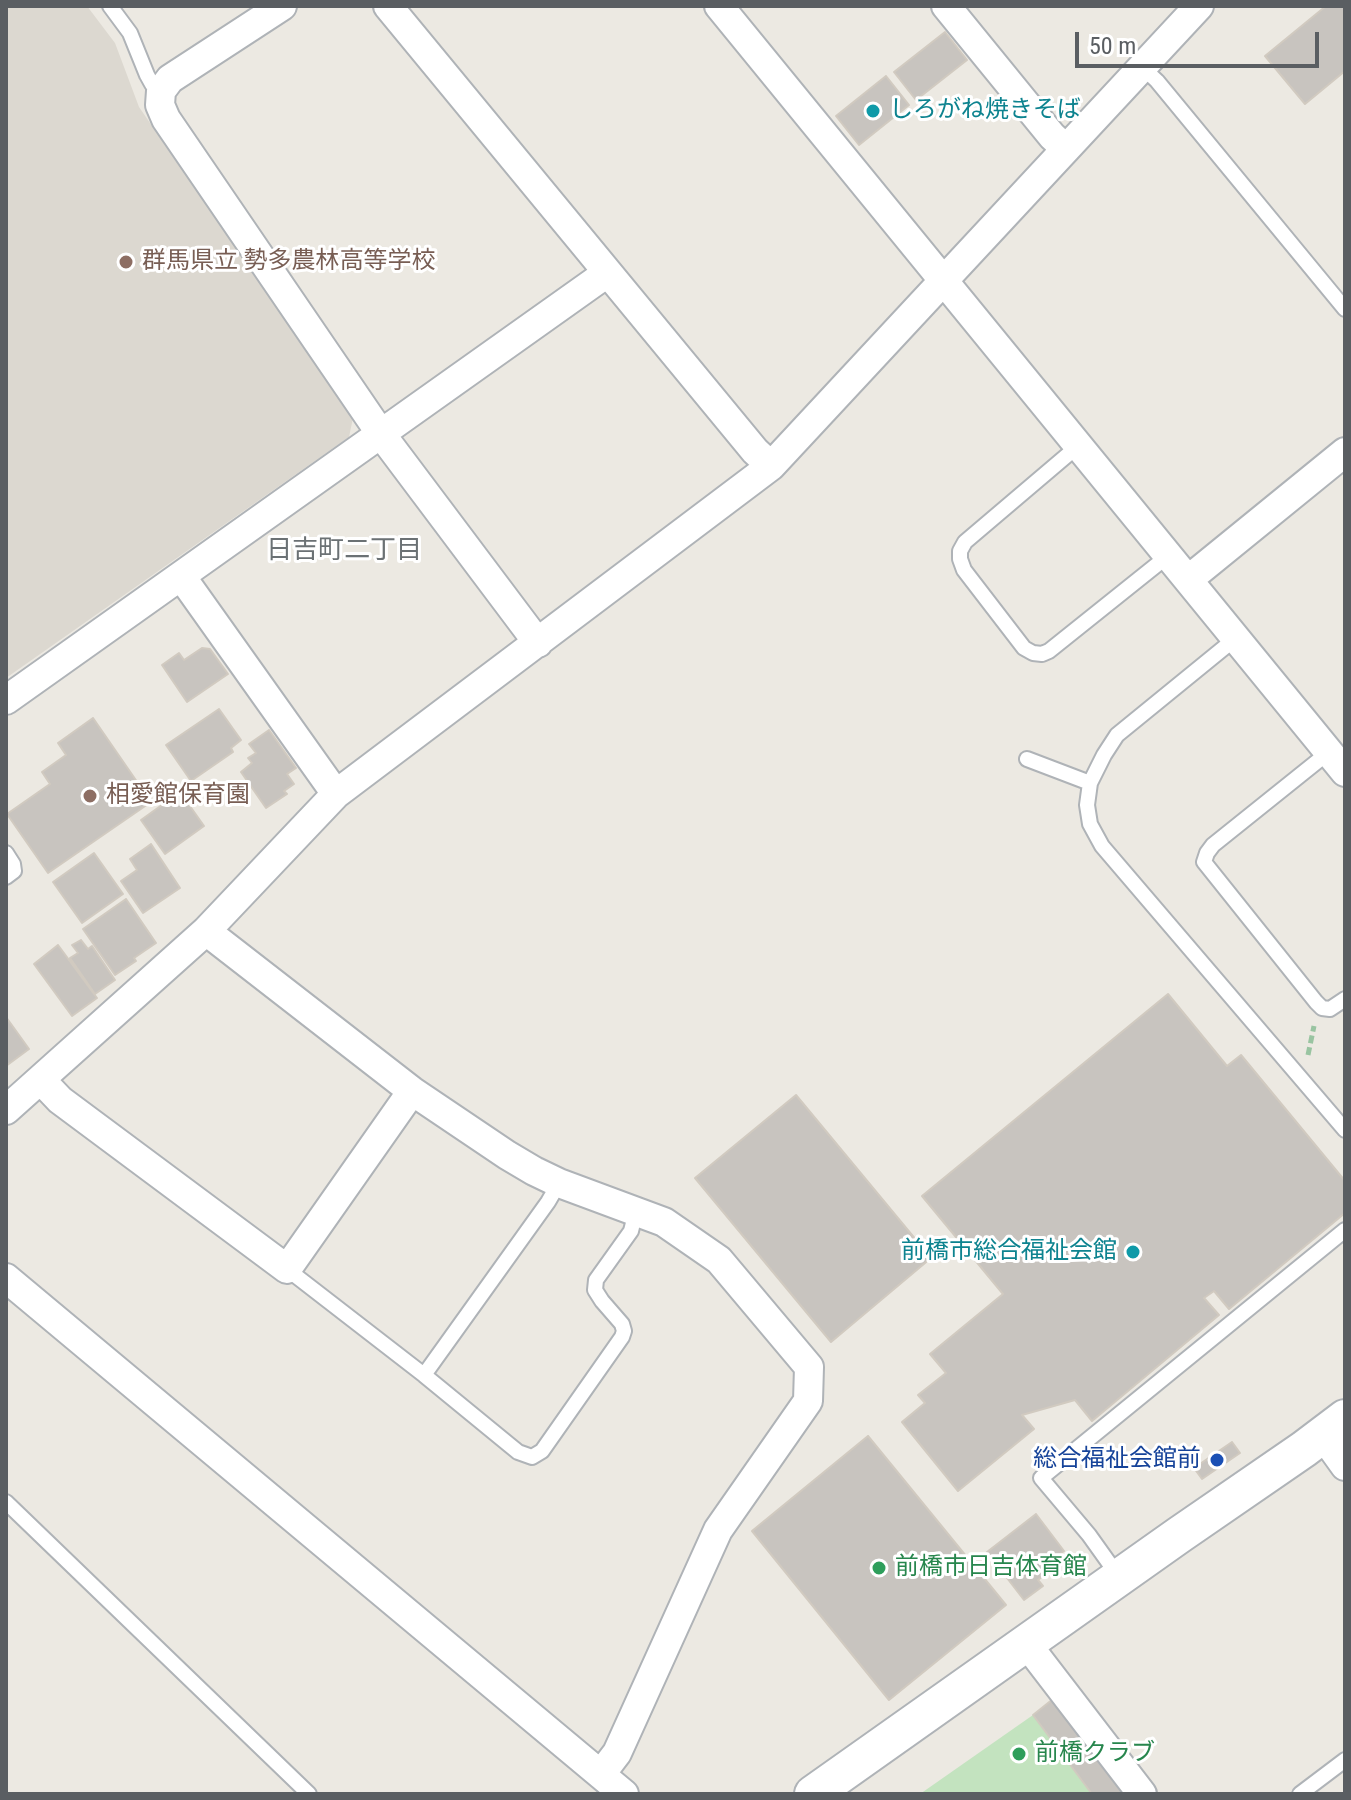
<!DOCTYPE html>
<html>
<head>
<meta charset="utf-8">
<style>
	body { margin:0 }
	#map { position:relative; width:1351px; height:1800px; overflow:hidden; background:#ece9e2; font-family:"Roboto Condensed",sans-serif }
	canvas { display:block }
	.frame { position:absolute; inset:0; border:8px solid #5a5e62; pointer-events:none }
	.scale { position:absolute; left:1075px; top:32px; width:244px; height:36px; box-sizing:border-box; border:4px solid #5a5e62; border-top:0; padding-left:10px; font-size:24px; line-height:28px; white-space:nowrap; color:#5a5e62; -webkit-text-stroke:6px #fff; paint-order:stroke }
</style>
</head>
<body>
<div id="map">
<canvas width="1351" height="1800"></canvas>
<div class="frame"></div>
<div class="scale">50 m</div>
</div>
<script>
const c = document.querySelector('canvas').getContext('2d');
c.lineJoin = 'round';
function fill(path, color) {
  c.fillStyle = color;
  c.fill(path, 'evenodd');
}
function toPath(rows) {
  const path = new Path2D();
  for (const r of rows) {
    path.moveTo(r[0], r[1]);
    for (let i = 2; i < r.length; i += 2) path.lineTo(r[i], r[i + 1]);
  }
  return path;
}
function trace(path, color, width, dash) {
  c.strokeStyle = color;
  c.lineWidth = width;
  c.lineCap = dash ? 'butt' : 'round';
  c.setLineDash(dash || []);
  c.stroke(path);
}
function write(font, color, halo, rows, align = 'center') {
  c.font = font + ' "Roboto Condensed","Noto Sans JP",sans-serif';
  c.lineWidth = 6;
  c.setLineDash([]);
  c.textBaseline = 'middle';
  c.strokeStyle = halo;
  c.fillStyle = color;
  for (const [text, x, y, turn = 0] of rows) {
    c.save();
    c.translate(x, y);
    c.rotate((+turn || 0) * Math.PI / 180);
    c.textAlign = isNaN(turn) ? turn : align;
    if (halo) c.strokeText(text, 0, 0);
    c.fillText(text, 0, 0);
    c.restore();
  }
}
const education = toPath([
	[6,6,87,6,115,43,139,107,353,418,349,437,6,678]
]);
const green = toPath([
	[1033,1715,1092,1794,920,1794]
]);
const building = toPath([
	[1326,6,1345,6,1345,71,1305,104,1265,56,1326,6],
	[945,32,967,60,916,100,894,72,945,32],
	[886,76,909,105,859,145,836,116,886,76],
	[202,648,210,649,228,674,187,702,162,665,179,653,184,660,202,648],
	[219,709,241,740,231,748,233,752,191,781,166,745,219,709],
	[93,718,151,802,48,873,7,814,50,784,42,772,66,755,58,743,93,718],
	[269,730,296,768,287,774,294,784,284,791,287,794,266,808,241,772,252,763,248,758,256,753,249,744,269,730],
	[180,792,204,826,165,854,141,820,180,792],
	[151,844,180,888,143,913,121,881,137,870,130,859,151,844],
	[94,853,123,894,82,923,53,882,94,853],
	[126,899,156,943,134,958,136,961,115,975,83,929,126,899],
	[81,940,88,949,92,946,115,980,95,994,70,958,78,953,72,945,81,940],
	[58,945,97,998,72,1016,34,964,58,945],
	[1168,994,1227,1066,1241,1055,1345,1181,1345,1213,1229,1309,1214,1291,1204,1298,1219,1315,1092,1421,1075,1400,1022,1415,1034,1429,958,1491,902,1422,925,1403,918,1395,946,1373,930,1354,1003,1294,922,1196,1168,994],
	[6,1017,29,1049,6,1066,6,1017],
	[796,1095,931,1258,831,1342,695,1178,796,1095],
	[868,1436,1006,1605,889,1700,752,1531,868,1436],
	[1232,1442,1240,1453,1202,1479,1194,1468,1232,1442],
	[1036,1514,1064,1551,1056,1557,1058,1564,1038,1580,1043,1586,1024,1600,987,1552,1036,1514],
	[1053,1699,1124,1794,1092,1794,1033,1715,1053,1699]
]);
const path = toPath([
	[1308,1055,1314,1026]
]);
const service = toPath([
	[110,6,130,33,147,75,152,84,161,91],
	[1142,67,1157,81,1345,309],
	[1078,446,965,542,960,551,960,559,964,570,1024,648,1033,653,1042,654,1049,651,1169,555],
	[1236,638,1117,735,1104,755,1090,783,1087,805,1090,824,1102,846,1345,1130],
	[1329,752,1213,845,1207,853,1204,862,1316,1002,1322,1008,1330,1009,1345,999],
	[1027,759,1090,783],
	[6,853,13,864,14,871,6,877],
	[287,1269,424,1375,518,1452,532,1457,542,1451,622,1337,624,1331,622,1324,602,1301,595,1290,596,1280,631,1231,636,1211],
	[424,1375,548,1202,559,1183],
	[6,1502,309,1794],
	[1119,1577,1089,1535,1041,1478,1345,1230],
	[1300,1794,1345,1760]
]);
const minor = toPath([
	[282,6,170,79,161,91,160,105,166,119,381,434,538,643],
	[388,6,755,451,771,466],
	[719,6,1345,772],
	[946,6,1052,136,1066,149],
	[181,576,336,794],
	[1189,579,1345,452],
	[6,700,607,273],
	[206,931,412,1091,507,1155,534,1171,559,1183,664,1222,719,1260,809,1367,808,1401,718,1530,617,1753,601,1774],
	[41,1080,60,1100,287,1269,412,1091],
	[6,1110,206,931,336,794,771,466,1199,6],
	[6,1278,624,1794],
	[1322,1434,1345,1466],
	[1026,1643,1142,1794]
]);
const tertiary = toPath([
	[813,1794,1179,1535,1304,1449,1345,1418]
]);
const markers = [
	[873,111,8,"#0f9aa8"],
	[126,262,8,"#8d6e63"],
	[90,796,8,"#8d6e63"],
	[1133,1252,8,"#0f9aa8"],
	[1217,1460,8,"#1a4fb4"],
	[879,1568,8,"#2e9e5b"],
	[1019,1754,8,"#2e9e5b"]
];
const cultureNames = [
	["しろがね焼きそば",889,111],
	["前橋市総合福祉会館",1117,1252,"right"]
];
const educationNames = [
	["群馬県立 勢多農林高等学校",142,262],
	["相愛館保育園",106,796]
];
const transitNames = [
	["総合福祉会館前",1201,1460]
];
const leisureNames = [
	["前橋市日吉体育館",895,1568],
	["前橋クラブ",1035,1754]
];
const neighbourhoodNames = [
	["日吉町二丁目",344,551]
];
fill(education, '#dcd8d0');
fill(green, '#c3e3bf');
fill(building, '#c8c4bf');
trace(building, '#d1cac0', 2);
trace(service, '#afb3b7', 18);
trace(minor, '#afb3b7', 32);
trace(tertiary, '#afb3b7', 40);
trace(path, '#99c4a1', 5, [8, 4]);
trace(service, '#fff', 14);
trace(minor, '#fff', 28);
trace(tertiary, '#fff', 36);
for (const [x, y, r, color] of markers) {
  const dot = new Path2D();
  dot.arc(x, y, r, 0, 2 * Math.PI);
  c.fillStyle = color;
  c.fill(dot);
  trace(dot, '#fff', 3);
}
write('24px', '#0d838f', '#fff', cultureNames, 'left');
write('24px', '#785e54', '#fff', educationNames, 'left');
write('24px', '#164399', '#fff', transitNames, 'right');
write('24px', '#27864d', '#fff', leisureNames, 'left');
write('26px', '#6b7174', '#fff', neighbourhoodNames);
</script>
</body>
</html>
